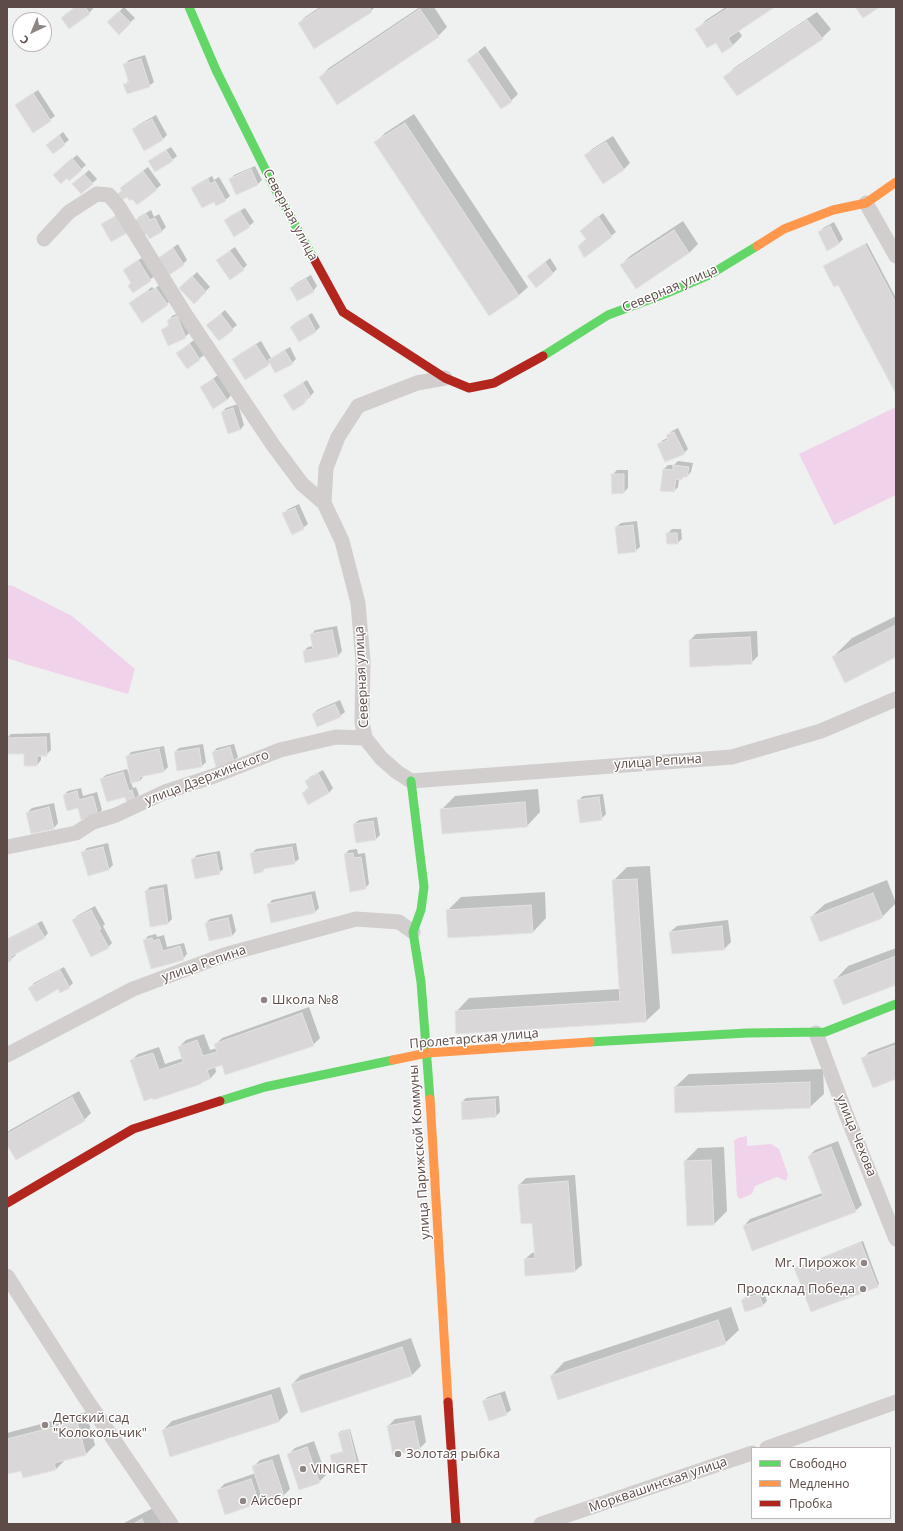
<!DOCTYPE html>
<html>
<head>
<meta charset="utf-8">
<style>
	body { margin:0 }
	#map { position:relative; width:903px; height:1531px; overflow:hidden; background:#eff0f0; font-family:"Open Sans",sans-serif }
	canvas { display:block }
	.frame { position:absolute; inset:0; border:8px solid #5c4b46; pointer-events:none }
	.legend { position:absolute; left:751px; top:1447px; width:140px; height:72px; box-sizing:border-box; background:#fff; border:1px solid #beb7b5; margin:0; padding:5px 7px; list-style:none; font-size:12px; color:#5c4b46 }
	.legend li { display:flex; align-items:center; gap:8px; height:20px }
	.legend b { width:20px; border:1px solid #beb7b5 }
	.north { position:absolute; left:12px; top:12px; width:40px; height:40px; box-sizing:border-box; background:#fff; border:1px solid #beb7b5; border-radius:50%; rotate:224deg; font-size:11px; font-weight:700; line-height:16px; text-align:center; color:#5c4b46 }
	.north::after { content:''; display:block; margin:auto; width:14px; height:18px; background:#8f8582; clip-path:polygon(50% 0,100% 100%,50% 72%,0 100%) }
</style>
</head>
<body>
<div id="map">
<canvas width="903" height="1531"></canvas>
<div class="frame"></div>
<ul class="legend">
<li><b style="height:5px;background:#63d668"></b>Свободно</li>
<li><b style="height:5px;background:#ff974d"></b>Медленно</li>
<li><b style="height:5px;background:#b3261e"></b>Пробка</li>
</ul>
<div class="north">С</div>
</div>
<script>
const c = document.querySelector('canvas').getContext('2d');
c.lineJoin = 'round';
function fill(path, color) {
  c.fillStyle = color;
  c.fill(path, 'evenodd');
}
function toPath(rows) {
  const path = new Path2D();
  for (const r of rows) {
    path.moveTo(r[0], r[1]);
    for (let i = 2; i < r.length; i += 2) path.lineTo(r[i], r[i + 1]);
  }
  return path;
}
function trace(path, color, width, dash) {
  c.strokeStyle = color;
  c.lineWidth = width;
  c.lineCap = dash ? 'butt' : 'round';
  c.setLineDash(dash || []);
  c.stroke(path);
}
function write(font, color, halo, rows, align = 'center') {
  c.font = font + ' "Open Sans",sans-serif';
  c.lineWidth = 3;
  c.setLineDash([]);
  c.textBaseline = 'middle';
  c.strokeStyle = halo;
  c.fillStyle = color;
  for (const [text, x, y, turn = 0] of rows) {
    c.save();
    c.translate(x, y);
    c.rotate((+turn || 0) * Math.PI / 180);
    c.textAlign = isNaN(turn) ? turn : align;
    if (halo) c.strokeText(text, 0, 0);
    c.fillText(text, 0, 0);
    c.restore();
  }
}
const green = toPath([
	[896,407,896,495,834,525,799,454],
	[7,585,13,586,72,616,135,669,128,694,25,664,7,658],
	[747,1136,747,1146,771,1144,779,1149,788,1175,786,1181,777,1177,755,1186,752,1194,740,1199,737,1196,734,1141,738,1138]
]);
const shadow = toPath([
	[75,7,92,7,93,9,89,13,62,18],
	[124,7,135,18,119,33,108,22],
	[320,7,375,7,371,11,299,23,305,17],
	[420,7,434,7,447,27,438,36,320,77,329,68],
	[726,7,773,7,738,30,742,36,733,45,723,52,716,41,697,30,706,20],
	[817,12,831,29,822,38,737,95,725,77,734,68],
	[485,46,518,94,511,101,468,60],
	[145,55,154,82,149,86,125,85,129,80,124,65,129,60],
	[38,90,55,116,33,132,16,105],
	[414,114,528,287,518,296,376,142,385,133],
	[156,115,167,135,163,139,144,149,133,129,138,125],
	[63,132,69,140,53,152,52,141],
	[613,136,630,163,624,169,585,156,592,149],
	[171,147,177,156,172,160,150,161,154,157],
	[77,155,86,165,69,180,58,171],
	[255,166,262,180,258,184,237,194,230,180,234,175],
	[148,167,161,185,156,189,132,198,127,195,118,195,122,190,121,188,125,184],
	[89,170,97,179,81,193,78,180],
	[212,176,214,180,219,177,230,196,225,200,214,201,192,188,197,184],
	[245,208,254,222,249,226,226,221,230,216],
	[151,210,154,217,159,214,166,227,162,231,150,238,147,233,135,221,139,217],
	[603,213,616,232,585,256,587,238,586,227],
	[683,221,698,244,689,253,636,287,621,265,630,256],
	[834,222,843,239,838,244,819,233,823,228],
	[867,243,896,298,896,393,839,283,824,266],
	[178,244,187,260,183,264,159,258],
	[235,247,247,265,243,269,222,256],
	[143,257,155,276,133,291,132,283,124,270],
	[550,258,557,269,553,273,533,272],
	[197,272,210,287,194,302,180,288],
	[311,275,317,286,313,291,291,289,295,284],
	[161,284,172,300,142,321,130,303,152,287,154,289],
	[225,310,237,325,219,340,208,325],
	[181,312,189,333,185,337,162,330,170,324,168,321,172,316],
	[312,313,320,327,316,331,299,340,291,327,295,323],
	[194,340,204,355,187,368,177,353],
	[261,341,271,358,290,347,296,359,292,363,270,362,268,364,234,359,238,355],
	[218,375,231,395,227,400,201,387],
	[307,380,314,392,305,402,284,395,289,391],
	[238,404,244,425,240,430,222,412,226,408],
	[678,428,688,449,684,453,658,445,663,440,668,438,667,436,672,431],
	[678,461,693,463,691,472,687,476,684,476,681,479,679,479,678,487,674,491,661,490,664,469,668,465,674,465],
	[617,470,628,470,628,488,624,492,613,493,612,475],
	[299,504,308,524,303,528,284,513,288,509],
	[637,521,640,547,635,551,616,527,621,523],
	[672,529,681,529,682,539,677,543,667,534],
	[896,616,896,656,833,657,852,638],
	[337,626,342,651,338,656,304,651,308,647,313,646,311,635,315,630],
	[757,631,758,656,751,663,690,640,696,634],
	[340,700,345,712,340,716,313,714,317,710],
	[50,733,51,750,46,755,41,755,41,760,37,765,7,738,11,734],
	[203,744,206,762,202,766,175,752,179,748],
	[234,744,238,757,233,761,213,752,217,748],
	[164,746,168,767,164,771,144,775,140,781,131,782,133,788,136,787,139,795,134,799,126,796,101,779,106,775,127,769,130,777,131,777,127,757,131,752],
	[323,770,333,788,329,793,303,793,309,787,306,781,310,777],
	[81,788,83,796,97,792,102,810,98,814,78,807,64,795,68,791],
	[538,789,540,812,527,826,441,810,455,796],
	[603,794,606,814,601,819,578,801,583,796],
	[54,803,58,823,54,828,32,833,27,813,32,808],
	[377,817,380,835,376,839,354,824,359,820],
	[108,843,113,865,109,869,88,875,82,853,87,848],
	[296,843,299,859,294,863,266,867,262,872,251,854,256,849],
	[357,849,358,854,365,853,369,884,365,888,345,854,349,850],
	[220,851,223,869,219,873,193,859,197,855],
	[650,866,660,1008,646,1021,457,1033,456,1012,469,998,620,989,613,881,627,867],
	[887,880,896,903,882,917,811,917,825,904],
	[167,884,172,919,168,923,146,891,150,887],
	[315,891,319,908,315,912,271,921,268,905,272,900],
	[545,892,546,918,533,932,447,911,461,897],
	[95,906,105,924,103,926,112,943,108,947,73,920,77,916],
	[232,914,236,931,232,936,206,923,210,919],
	[728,920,731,942,724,949,673,953,670,932,677,926],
	[42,921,48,933,44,938,15,953,16,955,7,962,7,939],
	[156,934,157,937,164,935,167,947,184,943,187,954,183,959,152,968,144,941,148,936],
	[896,948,896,984,835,980,848,966],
	[64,967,73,983,69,987,30,988,34,983],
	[309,1007,320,1038,313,1045,215,1067,216,1072,210,1079,153,1099,132,1060,138,1054,159,1047,165,1064,183,1058,179,1047,186,1040,204,1034,210,1050,217,1048,215,1045,222,1038],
	[896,1042,896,1078,863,1059,869,1052],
	[823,1069,824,1094,810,1107,676,1112,675,1087,689,1074],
	[79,1091,91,1113,84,1120,7,1143,7,1133,10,1130],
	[499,1096,500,1112,496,1116,463,1119,462,1102,466,1098],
	[838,1141,862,1205,855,1211,744,1226,750,1219,822,1193,809,1156,815,1150],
	[724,1147,727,1211,714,1224,685,1161,698,1148],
	[575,1175,582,1265,575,1271,525,1259,532,1253,536,1252,533,1222,519,1185,526,1178],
	[863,1241,879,1284,877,1286,795,1268],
	[763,1290,767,1301,763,1305,742,1300,747,1296],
	[731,1307,739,1330,725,1343,551,1376,564,1362],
	[411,1338,421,1366,412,1375,292,1384,301,1375],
	[280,1387,288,1412,279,1421,163,1430,172,1421],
	[505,1391,511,1410,506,1414,483,1401,488,1397],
	[86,1412,95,1445,86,1454,65,1460,56,1469,22,1469,7,1473,7,1433],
	[421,1415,426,1442,419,1449,388,1426,395,1419],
	[350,1429,360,1466,358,1468,336,1473,332,1456,333,1454,344,1451,339,1433,341,1431],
	[314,1441,326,1475,319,1482,288,1455,295,1448],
	[279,1454,290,1489,283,1496,263,1497,258,1502,218,1491,224,1484,256,1473,254,1466,260,1460],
	[155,1507,164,1524,122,1524]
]);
const building = toPath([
	[75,7,85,7,90,14,69,29,61,18,75,7],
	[323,7,369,7,372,12,314,49,298,23,323,7],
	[730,7,775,7,728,38,733,46,722,53,716,43,707,48,695,29,730,7],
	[855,7,880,7,863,18,855,7],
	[420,9,439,37,337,105,319,77,420,9],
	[119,11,131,23,119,35,107,22,119,11],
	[807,20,823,39,737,96,723,77,807,20],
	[478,52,512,102,501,109,467,60,478,52],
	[141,59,150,87,127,94,123,84,129,83,123,64,141,59],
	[33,93,51,121,33,133,15,105,33,93],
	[152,119,163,140,144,151,132,129,152,119],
	[405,123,519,296,489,316,374,142,405,123],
	[59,135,65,145,53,154,46,145,59,135],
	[606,142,624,170,603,184,584,155,606,142],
	[166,150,173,161,155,172,148,161,166,150],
	[72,158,82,170,69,181,67,178,61,184,53,175,72,158],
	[251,169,258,185,236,195,229,179,251,169],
	[143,171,157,190,137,205,132,199,130,201,127,197,121,201,117,194,122,191,120,188,143,171],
	[84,174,93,184,81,194,72,184,84,174],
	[208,179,210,184,215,181,226,201,216,206,214,202,202,208,191,188,208,179],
	[240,211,250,227,234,237,224,220,240,211],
	[146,214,150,220,155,218,162,232,149,239,147,234,142,237,134,221,146,214],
	[117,215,127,233,111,242,101,224,117,215],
	[598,216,612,237,584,258,578,246,586,239,580,231,598,216],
	[830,226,839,244,827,251,818,232,830,226],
	[674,230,689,253,636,289,620,265,674,230],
	[865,244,896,303,896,394,838,285,834,287,823,266,865,244],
	[173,248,184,265,169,275,158,258,173,248],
	[230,251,244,270,230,280,216,260,230,251],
	[138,260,151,281,133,293,128,286,131,283,123,270,138,260],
	[545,262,553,274,536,288,527,276,545,262],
	[192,276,206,292,194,304,179,288,192,276],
	[306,279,314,292,297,301,290,288,306,279],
	[156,288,168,305,142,323,129,303,148,290,149,292,156,288],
	[221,314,233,330,219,341,206,325,221,314],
	[177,316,186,338,168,346,161,330,169,326,167,320,177,316],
	[308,316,316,332,299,342,290,327,308,316],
	[190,344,200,360,187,369,176,353,190,344],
	[256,345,269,365,245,380,232,359,256,345],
	[285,351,293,364,275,373,268,360,285,351],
	[213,379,227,400,213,409,200,387,213,379],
	[303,383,311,397,304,401,305,403,293,411,283,395,303,383],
	[233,408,240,430,228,434,221,412,233,408],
	[674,432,685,454,665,462,657,444,668,440,666,435,674,432],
	[673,465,689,467,687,477,682,477,682,480,676,479,674,492,660,491,663,469,673,470,673,465],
	[611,474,624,474,624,493,612,494,611,474],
	[295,508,304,529,292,535,282,513,295,508],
	[633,525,636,552,618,554,615,527,633,525],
	[666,533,677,533,678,544,667,544,666,533],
	[896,625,896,657,845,683,832,657,896,625],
	[332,630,338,657,305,663,303,651,313,649,310,634,332,630],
	[750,637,752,664,690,667,689,640,750,637],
	[335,704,341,717,317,727,312,714,335,704],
	[46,737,47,756,37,756,37,766,24,766,24,754,7,754,7,738,46,737],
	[230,747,234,762,216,767,212,752,230,747],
	[199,748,202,767,177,771,174,752,199,748],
	[159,749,164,772,139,777,140,781,131,783,126,756,159,749],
	[123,772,129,791,132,790,135,800,127,803,125,797,107,802,100,779,123,772],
	[318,773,329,793,308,805,302,793,309,789,305,781,318,773],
	[77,791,79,800,93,796,98,815,81,820,78,808,67,811,63,795,77,791],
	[599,797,602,820,580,823,577,800,599,797],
	[525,802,527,827,442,834,440,809,525,802],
	[49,807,54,829,31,834,26,813,49,807],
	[373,821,376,840,356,843,353,824,373,821],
	[103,847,109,870,88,876,81,852,103,847],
	[292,847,295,864,262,869,263,872,254,874,250,853,292,847],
	[353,853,354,858,361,857,366,889,350,892,344,854,353,853],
	[216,854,220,874,195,879,191,859,216,854],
	[637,879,646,1022,456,1034,455,1011,620,1001,612,880,637,879],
	[163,888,168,924,150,927,145,891,163,888],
	[873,893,883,918,820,942,810,917,873,893],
	[311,895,315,913,271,923,267,904,311,895],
	[531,905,533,933,448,938,446,910,531,905],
	[91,910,101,929,99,930,109,948,91,957,72,920,91,910],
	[228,918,232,936,209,941,205,923,228,918],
	[37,924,45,938,10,957,12,960,7,963,7,940,37,924],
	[722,926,724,950,672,954,669,932,722,926],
	[152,938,153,941,159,939,163,951,180,946,184,960,151,969,143,940,152,938],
	[896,956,896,985,843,1005,833,980,896,956],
	[60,970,70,988,60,993,58,989,36,1002,28,988,60,970],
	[302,1013,314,1046,225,1075,222,1065,207,1070,210,1079,201,1083,201,1084,153,1100,152,1098,144,1101,130,1060,153,1053,159,1070,183,1062,178,1047,197,1040,203,1056,217,1052,214,1044,302,1013],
	[896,1045,896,1079,873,1088,861,1058,896,1045],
	[810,1082,810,1108,675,1113,674,1087,810,1082],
	[72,1097,85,1121,16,1160,7,1145,7,1134,72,1097],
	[495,1099,496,1117,462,1120,461,1102,495,1099],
	[831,1147,856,1212,752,1251,743,1226,823,1196,808,1156,831,1147],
	[711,1160,714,1225,687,1226,684,1161,711,1160],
	[568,1181,575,1272,525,1276,524,1259,535,1258,532,1223,521,1224,518,1185,568,1181],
	[861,1243,878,1287,811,1312,794,1268,861,1243],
	[759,1294,763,1306,745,1312,741,1300,759,1294],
	[718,1320,726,1344,558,1400,550,1376,718,1320],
	[402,1347,412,1376,301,1413,291,1384,402,1347],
	[271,1395,279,1422,170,1457,162,1430,271,1395],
	[500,1395,507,1415,489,1421,482,1401,500,1395],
	[77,1421,86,1455,54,1463,56,1470,23,1478,21,1471,7,1474,7,1439,77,1421],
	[414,1421,420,1450,393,1455,387,1426,414,1421],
	[349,1430,358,1469,335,1474,330,1455,343,1452,338,1433,349,1430],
	[307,1447,320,1483,299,1490,287,1454,307,1447],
	[272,1460,284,1496,264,1503,252,1466,272,1460],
	[251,1479,259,1503,225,1515,217,1490,251,1479],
	[142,1519,144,1524,133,1524,142,1519]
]);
const street = toPath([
	[866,203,896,256],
	[44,239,69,212,97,194,109,195,119,207,185,314,273,445,302,484,324,503],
	[445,378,417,383,358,406,338,437,326,468,324,503,342,541,358,603,363,661,362,722,365,738,381,758,397,772,411,781,732,757,821,731,896,699],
	[7,847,76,833,93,822,116,815,165,792,214,776,280,750,336,737,365,738],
	[816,1033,846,1114,896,1239],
	[7,1055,133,989,224,955,356,919,399,922,413,932],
	[7,1276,84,1396,171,1524],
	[767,1448,896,1402],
	[541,1524,752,1453]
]);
const fast = toPath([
	[189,7,216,70,273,185,314,259],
	[543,356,608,315,667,293,711,274,757,246],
	[411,781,424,887,421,910,413,932,421,982,430,1099],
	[590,1042,747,1033,825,1032,896,1004],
	[220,1101,265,1087,393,1060]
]);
const slow = toPath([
	[757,246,784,229,833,210,866,203,896,182],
	[393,1060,427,1053,590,1042],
	[430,1099,448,1402]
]);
const jam = toPath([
	[314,259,343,312,445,378,469,388,494,383,543,356],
	[7,1203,133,1129,220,1101],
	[448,1402,456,1524]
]);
const markers = [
	[264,1000,4,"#8f8582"],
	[864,1263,4,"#8f8582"],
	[863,1289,4,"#8f8582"],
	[45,1425,4,"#8f8582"],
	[398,1454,4,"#8f8582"],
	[303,1469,4,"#8f8582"],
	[243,1501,4,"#8f8582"]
];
const streetNames = [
	["Северная улица",290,215,62],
	["Северная улица",670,289,-23],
	["Северная улица",362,677,-93],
	["улица Репина",658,762,-4],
	["улица Дзержинского",207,778,-21],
	["улица Репина",204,964,-19],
	["Пролетарская улица",474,1039,-5],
	["улица Чехова",856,1136,68],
	["улица Парижской Коммуны",420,1152,-94],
	["Морквашинская улица",658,1485,-19]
];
const poiNames = [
	["Школа №8",272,1000],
	["Mr. Пирожок",856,1263,"right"],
	["Продсклад Победа",855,1289,"right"],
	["Детский сад",53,1418],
	["\"Колокольчик\"",53,1433],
	["Золотая рыбка",406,1454],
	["VINIGRET",311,1469],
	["Айсберг",251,1501]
];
fill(green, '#f0d3ea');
fill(shadow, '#0003');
fill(building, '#d9d7d7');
trace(building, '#e2e2e1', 1);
trace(street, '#d2cecd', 15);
trace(fast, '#63d668', 9);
trace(slow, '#ff974d', 9);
trace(jam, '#b3261e', 9);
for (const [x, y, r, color] of markers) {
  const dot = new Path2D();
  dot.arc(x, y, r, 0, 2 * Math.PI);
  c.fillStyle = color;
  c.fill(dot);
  trace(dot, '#fff', 1.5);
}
write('13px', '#5c4b46', '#fff', streetNames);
write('13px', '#5c4b46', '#fff', poiNames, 'left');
</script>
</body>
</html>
